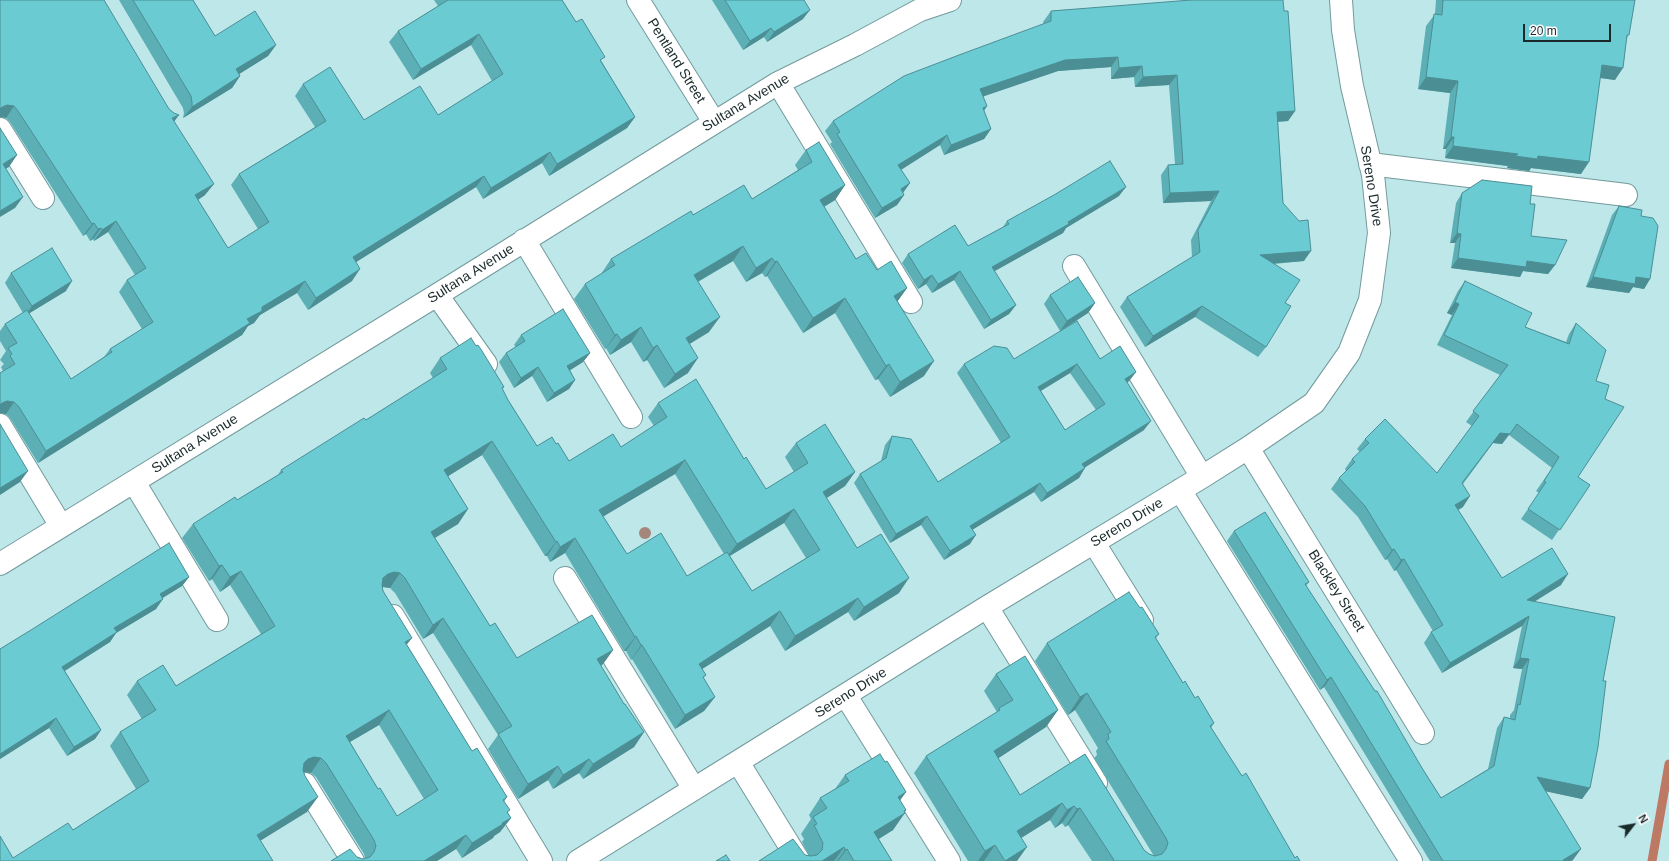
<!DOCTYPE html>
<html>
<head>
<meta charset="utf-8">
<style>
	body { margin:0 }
	#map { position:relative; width:1669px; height:861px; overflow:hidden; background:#bee7ea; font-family:Arial,sans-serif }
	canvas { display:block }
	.north { position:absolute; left:1613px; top:805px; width:40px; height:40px; -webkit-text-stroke:3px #fff; paint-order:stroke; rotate:59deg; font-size:11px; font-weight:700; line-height:16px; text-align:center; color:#1a2a2b }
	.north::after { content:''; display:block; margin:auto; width:14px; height:18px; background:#1a2a2b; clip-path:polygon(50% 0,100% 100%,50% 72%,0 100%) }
	.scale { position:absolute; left:1523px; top:24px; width:88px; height:18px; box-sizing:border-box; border:2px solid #1a2a2b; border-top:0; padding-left:5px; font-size:12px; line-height:14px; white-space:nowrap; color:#1a2a2b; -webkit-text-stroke:3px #fff; paint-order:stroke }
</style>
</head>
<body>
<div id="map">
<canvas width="1669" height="861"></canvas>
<div class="north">N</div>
<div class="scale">20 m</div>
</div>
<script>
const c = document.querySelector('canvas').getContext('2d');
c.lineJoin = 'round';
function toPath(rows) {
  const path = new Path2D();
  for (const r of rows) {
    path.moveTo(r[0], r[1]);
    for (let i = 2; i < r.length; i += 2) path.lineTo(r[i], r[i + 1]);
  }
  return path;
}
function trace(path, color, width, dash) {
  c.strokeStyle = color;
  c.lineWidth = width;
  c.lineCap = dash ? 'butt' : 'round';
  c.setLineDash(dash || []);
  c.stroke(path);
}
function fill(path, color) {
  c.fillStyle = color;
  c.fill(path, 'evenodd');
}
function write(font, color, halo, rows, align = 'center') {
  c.font = font + ' Arial,sans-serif';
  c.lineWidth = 3;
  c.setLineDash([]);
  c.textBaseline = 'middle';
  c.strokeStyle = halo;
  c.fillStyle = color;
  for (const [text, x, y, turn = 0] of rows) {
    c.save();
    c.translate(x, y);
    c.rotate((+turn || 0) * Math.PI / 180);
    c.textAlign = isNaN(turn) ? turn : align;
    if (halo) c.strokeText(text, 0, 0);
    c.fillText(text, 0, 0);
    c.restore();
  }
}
const stream = toPath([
	[1652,861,1669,764]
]);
const minor = toPath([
	[638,0,714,122],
	[778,83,911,302],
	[0,129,43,198],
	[1370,164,1626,195],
	[524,240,631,417],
	[1074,266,1202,477],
	[437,295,486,364],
	[0,425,61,526],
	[1248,448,1423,733],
	[134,482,217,620],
	[1180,490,1411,861],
	[1094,543,1142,620],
	[0,564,437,295,778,83,855,45,920,10,950,0],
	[565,578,694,789],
	[987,607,1096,783],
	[393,616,541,861],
	[846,696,949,861],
	[738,762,799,861],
	[305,784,353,861],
	[578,861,987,607,1202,477,1248,448,1314,403,1349,353,1370,300,1379,233,1373,175,1352,86,1343,30,1341,0]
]);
const trees = [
	[645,533]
];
const wall = toPath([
	[0,0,174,121,205,195,198,200,228,248,258,229,231,185,239,174,315,127,295,96,303,84,364,120,438,115,492,81,471,45,413,80,389,42,398,31,438,6,434,0,562,0,602,62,635,117,627,128,549,176,542,163,483,199,476,187,356,262,352,281,308,310,297,293,260,315,254,323,248,326,242,335,38,463,10,418,6,414,0,413,0,373,3,371,1,367,4,364,0,360,6,351,0,341,0,331,5,324,23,313,5,283,11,273,66,291,29,313,71,379,104,357,110,349,142,329,119,292,127,280,135,275,108,232,94,241,93,239,90,241,86,234,83,236,10,122,6,118],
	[119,0,193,0,215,36,276,45,268,56,239,74,240,76,232,88,183,118,184,113,183,108],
	[712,0,804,0,803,19,767,42,764,37,743,50],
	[1436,0,1635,0,1627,39,1615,80,1600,78,1581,174,1531,168,1529,171,1507,168,1508,166,1445,158,1446,149,1443,149,1450,93,1418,89,1426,26,1435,14],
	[1051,11,1295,111,1288,121,1278,122,1283,203,1304,261,1274,264,1285,303,1266,347,1258,357,1195,317,1145,347,1120,307,1127,297,1192,257,1191,240,1211,201,1163,203,1161,175,1168,165,1175,164,1169,85,1135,87,1134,77,1111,79,1111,67,1058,71,983,96,987,106,984,111,991,129,984,139,944,155,940,145,901,170,910,183,903,193,904,195,897,205,875,218,830,144,832,142,825,131,833,121,1044,24,1043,22],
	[806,150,845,185,835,200,824,207,856,259,877,270,907,288,897,302,924,376,890,397,878,379,875,380,835,313,803,333,767,276,765,277,762,273,746,282,733,261,698,282,709,332,689,344,688,373,664,388,647,360,643,362,631,342,610,355,606,348,605,349,574,299,585,284,601,274,611,259,693,215,752,199,798,170,795,165],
	[1462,193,1530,204,1531,236,1555,265,1548,274,1523,271,1520,277,1451,268,1455,243,1450,243,1456,203],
	[1119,196,1066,228,1063,233,994,271,1016,305,1009,314,984,329,954,280,932,293,926,284,918,289,902,263,908,254,968,246,1003,227,1007,221],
	[1619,206,1641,216,1650,279,1644,289,1633,287,1629,293,1586,287,1612,215],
	[1465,281,1525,327,1566,342,1569,334,1576,323,1596,381,1578,477,1590,485,1552,540,1521,519,1539,493,1536,491,1552,468,1509,435,1502,444,1493,443,1463,484,1463,507,1458,510,1502,578,1561,585,1534,602,1603,681,1590,788,1582,799,1546,791,1573,860,1571,861,1430,861,1324,687,1320,690,1227,541,1234,531,1309,582,1306,586,1441,798,1488,769,1497,728,1504,717,1510,718,1510,715,1514,710,1522,669,1513,668,1522,626,1442,673,1424,643,1431,632,1433,631,1396,570,1394,571,1387,559,1385,560,1358,517,1331,489,1339,478,1346,471,1345,469,1352,459,1360,452,1357,449,1365,439,1437,473,1472,426,1466,422,1500,375,1437,345,1452,315,1447,313,1458,291],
	[1050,295,1095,303,1088,313,1060,331,1044,304],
	[521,335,590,353,583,362,570,370,575,380,569,389,547,402,532,376,514,388,499,362,506,353,516,347,514,345],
	[476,346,504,387,502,389,508,400,537,446,556,444,569,461,621,447,654,426,648,417,658,403,744,459,766,489,794,472,785,457,796,443,855,472,845,486,826,498,857,548,899,593,854,621,848,612,785,651,770,626,702,669,706,675,703,678,715,697,704,711,675,729,632,659,631,660,626,651,624,651,565,553,550,562,547,556,545,556,482,455,448,476,468,509,458,524,435,538,490,626,517,658,613,650,603,664,601,666,624,704,644,732,634,747,583,779,579,773,553,789,548,780,518,799,488,749,498,735,433,633,423,639,395,593,390,588,383,587,382,587,383,591,407,645,472,751,507,797,504,802,508,813,511,818,500,832,494,836,493,838,462,858,456,849,437,861,331,861,357,857,363,859,365,858,364,854,316,777,311,773,304,772,303,772,307,812,13,858,73,830,136,789,110,746,120,732,142,719,127,695,137,681,176,686,261,634,230,585,220,592,212,579,209,581,182,538,193,524,237,500,278,475,281,470,366,420,433,378,430,373,440,358],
	[675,474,724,554,687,576,627,554,603,516],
	[784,523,806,558,752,591,730,556],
	[379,725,424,799,397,816,378,789,350,742],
	[1014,359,1100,359,1136,372,1129,381,1127,383,1144,430,1084,468,1079,478,1041,502,1034,492,973,529,970,544,944,560,921,525,890,543,854,483,860,474,881,461,885,445,892,436,938,482,1001,443,957,373,964,364],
	[1070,373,1096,410,1065,430,1041,391],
	[189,577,182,586,162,598,156,609,116,633,110,642,65,671,101,730,95,739,67,756,49,728,0,759,0,649],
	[1140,608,1159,634,1156,638,1183,683,1195,698,1214,723,1211,728,1242,776,1295,858,1300,861,1092,861,1068,825,1065,827,1062,823,1055,828,1050,820,1021,838,1017,861,968,861,914,773,926,756,996,713,997,712,984,691,996,674,1058,710,1046,727,998,758,1020,795,1085,754,1144,850,1149,854,1154,856,1094,758,1097,755,1096,751,1098,748,1075,710,1068,715,1035,661,1047,643],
	[885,762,906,792,900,800,906,810,893,830,879,839,892,861,759,861,805,855,809,856,802,842,804,839,801,834,811,819,809,815,820,798,835,789,845,775]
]);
const shadedWall = toPath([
	[810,10,803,19,767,42,774,32],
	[771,28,764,37,743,50,750,41],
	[479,34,471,45,413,80,421,69],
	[276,45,268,56,228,81,236,69],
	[1118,57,1111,67,1058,71,973,100,980,89,1065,60],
	[1602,65,1623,68,1615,80,1594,77],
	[1142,66,1134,77,1111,79,1119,68],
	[1177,75,1169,85,1135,87,1143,77],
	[240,76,232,88,183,118,192,107],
	[1426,77,1458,81,1450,93,1418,89],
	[7,105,14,106,6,118,0,117,0,109,2,107],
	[987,106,980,116,983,108],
	[1295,111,1288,121,1270,122,1277,112],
	[179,115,171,126,172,118],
	[635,117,627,128,549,176,557,164],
	[991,129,984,139,944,155,951,145],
	[947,135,940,145,891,176,898,165],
	[1451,137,1454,137,1446,149,1443,149],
	[1453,146,1589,162,1581,174,1531,168,1529,171,1507,168,1508,166,1445,158],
	[550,152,542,163,483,199,491,188],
	[17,155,9,167,0,172,3,164],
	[484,176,476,187,345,269,353,257],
	[910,183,902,194,901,189],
	[214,184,205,195,187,207,195,195],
	[845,185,835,200,810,215,820,200],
	[1126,187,1119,196,1066,228,1063,233,986,276,992,267],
	[1219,191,1211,201,1163,203,1170,193],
	[904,195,897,205,875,218,882,208],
	[23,197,15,208,0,217,0,211],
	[116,221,108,232,94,241,102,230],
	[94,223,86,234,83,236,92,224],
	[101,228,93,239,90,241,98,229],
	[1457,233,1461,234,1455,243,1450,243],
	[743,246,733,261,683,290,694,275],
	[1311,251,1304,261,1253,265,1260,255],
	[772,258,762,273,746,282,756,268],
	[1458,258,1527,261,1555,265,1548,274,1523,271,1520,277,1451,268],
	[777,261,767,276,765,277,775,262],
	[360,269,352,281,308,310,316,298],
	[960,271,954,280,932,293,938,284],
	[932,275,926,284,918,289,924,280],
	[1593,277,1636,277,1650,279,1644,289,1633,287,1629,293,1586,287],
	[72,281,66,291,25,316,32,306],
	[305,281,297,293,260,315,254,323,248,326,242,335,38,463,46,451,247,319,262,307],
	[907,288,897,302,894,296],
	[845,298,835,313,803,333,813,318],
	[1455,302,1459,304,1452,315,1447,313],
	[1095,303,1088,313,1060,331,1067,321],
	[1016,305,1009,314,984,329,991,320],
	[1202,306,1195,317,1145,347,1153,336],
	[720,317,709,332,675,353,686,338],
	[641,327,631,342,610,355,621,340],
	[617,334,606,348,605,349,615,335],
	[657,345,647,360,643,362,653,348],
	[590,353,583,362,561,376,567,366],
	[698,358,688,373,664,388,675,374],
	[934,361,924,376,890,397,900,382],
	[889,364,878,379,875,380,886,366],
	[1077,364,1070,373,1032,396,1038,387],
	[538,367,532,376,514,388,521,378],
	[1136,372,1129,381,1119,389,1125,379],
	[575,380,569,389,547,402,554,393],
	[7,401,14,402,6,414,0,413,0,405,2,403],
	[1151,421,1144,430,1076,473,1082,464],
	[1517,424,1502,444,1493,443,1455,494,1500,433],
	[492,441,482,455,434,485,444,470],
	[685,460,675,474,589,525,599,510],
	[1085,468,1079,478,1041,502,1047,493],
	[28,471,20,482,0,495,0,488],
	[855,472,845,486,813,507,823,492],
	[1040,483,1034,492,964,535,970,526],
	[1470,496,1463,507,1448,516,1455,505],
	[468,509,458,524,421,546,431,532],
	[794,509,784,523,726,558,737,544],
	[927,516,921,525,890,543,896,534],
	[976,535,970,544,944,560,950,551],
	[575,538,565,553,550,562,560,547],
	[557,541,547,556,545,556,556,542],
	[1394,549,1387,559,1385,560,1392,550],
	[1404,559,1396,570,1394,571,1401,560],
	[222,565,212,579,209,581,219,566],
	[241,571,230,585,220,592,230,577],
	[394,572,400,573,390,588,383,587,378,588,383,578,388,574],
	[1568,574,1561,585,1519,611,1527,600],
	[189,577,182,586,153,604,160,594],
	[909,578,899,593,854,621,864,607],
	[858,598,848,612,785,651,795,636],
	[163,599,156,609,116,633,110,642,56,676,62,667,114,628],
	[780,611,770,626,688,678,699,664],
	[1529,616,1522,626,1442,673,1450,663],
	[443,618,433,633,423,639,433,625],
	[636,636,626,651,624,651,635,637],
	[412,638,401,652,405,642],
	[641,645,642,645,632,659,631,660],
	[613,650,603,664,587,674,597,659],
	[1520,658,1529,659,1522,669,1513,668],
	[1331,677,1324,687,1320,690,1327,680],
	[1087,693,1075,710,1068,715,1080,697],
	[715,697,704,711,675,729,685,715],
	[389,710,379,725,336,750,346,736],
	[1058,710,1046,727,982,769,994,751],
	[56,718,49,728,0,759,0,754],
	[101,730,95,739,67,756,74,747],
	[644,732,634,747,583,779,593,764],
	[314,757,321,758,311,773,304,772,298,774,304,763,308,759],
	[589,759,579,773,553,789,563,775],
	[558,766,548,780,518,799,528,784],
	[1537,777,1590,788,1582,799,1530,788],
	[906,792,894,809,898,797],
	[318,797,307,812,247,849,257,835],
	[1062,803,1050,820,1005,848,1017,831],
	[1074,806,1062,823,1055,828,1067,810],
	[1080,808,1068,825,1065,827,1077,809],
	[906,810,903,814,905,813,893,830,862,849,874,832],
	[511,818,500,832,494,836,493,838,462,858,472,843],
	[466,835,456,849,437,861,424,861],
	[995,845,984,861,978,861,985,851],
	[844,847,834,861,822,861],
	[1027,847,1017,861,1005,861],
	[847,849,838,861,837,861,845,850],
	[1581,849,1573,860,1571,861,1562,861,1563,860]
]);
const building = toPath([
	[0,0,104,0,169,109,174,113,179,115,172,118,214,184,195,195,228,248,269,222,239,174,326,121,303,84,330,67,364,120,420,86,438,115,503,74,479,34,421,69,398,31,448,0,562,0,576,22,582,19,605,57,600,60,635,117,557,164,550,152,491,188,484,176,353,257,360,269,316,298,305,281,262,307,262,311,247,319,250,323,46,451,19,407,14,402,7,401,2,403,0,405,0,373,15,364,10,356,12,354,8,348,17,343,5,324,27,310,71,379,112,352,110,349,153,322,127,280,146,268,116,221,102,230,101,228,98,229,94,223,92,224,18,111,14,106,7,105,2,107,0,109,0,0],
	[133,0,193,0,215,36,255,11,276,45,236,69,240,76,192,107,192,102,191,96,133,0],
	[725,0,804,0,810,10,774,32,771,28,750,41,725,0],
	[1191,0,1283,0,1284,11,1288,11,1295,111,1277,112,1283,203,1299,221,1308,220,1311,251,1260,255,1300,280,1285,303,1291,306,1266,347,1202,306,1153,336,1127,297,1200,252,1198,230,1219,191,1170,193,1168,165,1183,164,1177,75,1143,77,1142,66,1119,68,1118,57,1065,60,980,89,987,106,983,108,991,129,951,145,947,135,898,165,910,183,901,189,904,195,882,208,837,134,840,132,833,121,904,76,959,55,1051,21,1051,11,1191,0],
	[1443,0,1635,0,1629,35,1627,35,1623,68,1602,65,1589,162,1538,156,1537,159,1515,156,1518,154,1453,146,1454,137,1451,137,1458,81,1426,77,1434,14,1442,15,1443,0],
	[0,128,17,155,3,164,23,197,0,211,0,128],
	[819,142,845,185,820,200,856,259,866,253,877,270,891,261,907,288,894,296,934,361,900,382,889,364,886,366,845,298,813,318,777,261,775,262,772,258,756,268,743,246,694,275,720,317,686,338,698,358,675,374,657,345,653,348,641,327,621,340,617,334,615,335,585,284,615,265,611,259,691,211,693,215,744,185,752,199,812,162,806,150,819,142],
	[1110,161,1126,187,1068,222,1069,224,992,267,1016,305,991,320,960,271,938,284,932,275,924,280,908,254,955,225,968,246,1009,224,1007,221,1054,195,1110,161],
	[1482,180,1532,186,1530,204,1535,204,1531,236,1567,240,1555,265,1527,261,1526,267,1458,258,1461,234,1457,233,1462,193,1482,180],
	[1619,206,1642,210,1641,216,1653,218,1658,226,1650,279,1636,277,1635,284,1593,277,1619,206],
	[52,248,72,281,32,306,11,273,52,248],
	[1078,277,1095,303,1067,321,1050,295,1078,277],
	[1465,281,1532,313,1525,327,1569,344,1576,323,1606,350,1596,381,1609,385,1605,399,1624,407,1578,477,1590,485,1560,530,1528,509,1546,482,1544,481,1559,457,1517,424,1510,434,1500,433,1462,483,1470,496,1455,505,1502,578,1552,548,1568,574,1527,600,1615,617,1603,681,1606,681,1598,747,1590,788,1537,777,1581,849,1563,860,1564,861,1443,861,1331,677,1327,680,1234,531,1265,512,1309,582,1305,584,1375,691,1377,691,1422,768,1441,798,1494,766,1504,717,1515,720,1518,704,1520,705,1529,659,1520,658,1529,616,1450,663,1431,632,1443,625,1404,559,1401,560,1394,549,1392,550,1365,506,1339,478,1355,462,1352,459,1369,443,1365,439,1385,419,1437,473,1479,416,1473,411,1508,365,1444,335,1459,304,1455,302,1465,281],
	[563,309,590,353,567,366,575,380,554,393,538,367,521,378,506,353,525,341,521,335,563,309],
	[1077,321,1100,359,1120,346,1136,372,1125,379,1151,421,1082,464,1085,468,1047,493,1040,483,970,526,976,535,950,551,927,516,896,534,860,474,886,458,892,436,911,439,938,482,1010,437,964,364,994,346,1007,348,1014,359,1077,321],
	[1077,364,1105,404,1065,430,1038,387,1077,364],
	[471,338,476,346,478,345,482,351,504,387,502,388,508,400,537,446,552,437,556,444,558,443,569,461,613,434,621,447,667,417,658,403,696,379,744,459,746,457,766,489,808,463,796,443,825,424,855,472,823,492,857,548,881,534,909,578,864,607,858,598,795,636,780,611,699,664,706,675,703,677,715,697,685,715,642,645,641,645,636,636,635,637,575,538,560,547,557,541,556,542,492,441,444,470,468,509,431,532,490,626,495,623,517,658,592,615,613,650,597,659,624,704,625,704,644,732,593,764,589,759,563,775,558,766,528,784,498,734,512,726,443,618,433,625,405,578,400,573,394,572,388,574,383,578,382,585,383,591,412,638,405,642,472,751,477,748,507,797,503,800,510,810,507,812,511,818,502,823,503,824,472,843,466,835,424,861,331,861,350,849,357,857,363,859,370,857,374,852,376,846,374,840,326,763,321,758,314,757,308,759,304,763,303,770,305,776,318,797,257,835,273,861,0,861,0,836,13,858,68,823,73,830,149,781,120,732,156,710,137,681,163,665,176,686,275,626,241,571,230,577,222,565,219,566,193,524,235,497,237,500,283,472,281,470,364,418,366,420,447,369,440,358,471,338],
	[685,460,737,544,794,509,820,550,752,591,727,552,687,576,661,533,627,554,599,510,685,460],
	[389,710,438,790,397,816,380,788,378,789,346,736,389,710],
	[0,424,28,471,0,488,0,424],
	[169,543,189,577,160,594,163,599,114,628,117,632,62,667,101,730,74,747,56,718,0,754,0,649,31,630,169,543],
	[1129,592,1140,608,1142,607,1159,634,1155,637,1183,683,1185,681,1195,698,1198,696,1214,723,1210,726,1242,776,1246,773,1295,858,1297,856,1300,861,1113,861,1114,860,1080,808,1077,809,1074,806,1067,810,1062,803,1017,831,1027,847,1005,861,995,845,985,851,926,756,1000,710,999,708,1013,700,996,674,1025,656,1058,710,994,751,1020,795,1085,754,1144,850,1149,854,1155,856,1162,854,1166,849,1168,843,1166,838,1106,741,1109,739,1108,734,1111,732,1087,693,1080,697,1047,643,1129,592],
	[880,754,885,762,887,761,906,792,898,797,906,810,904,811,905,813,874,832,892,861,854,861,847,849,845,850,844,847,822,861,759,861,793,839,805,855,811,856,817,855,822,850,823,843,814,825,817,824,813,817,827,808,820,798,849,781,845,775,880,754],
	[726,855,730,861,716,861,726,855]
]);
const streetNames = [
	["Pentland Street",676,61,58],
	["Sultana Avenue",746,103,-31],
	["Sereno Drive",1371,186,81],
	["Sultana Avenue",471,274,-32],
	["Sultana Avenue",195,444,-32],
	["Sereno Drive",1127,523,-31],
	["Blackley Street",1336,591,58],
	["Sereno Drive",851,693,-32]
];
trace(stream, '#bd7964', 9);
trace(minor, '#739a9d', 24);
trace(minor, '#fff', 22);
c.fillStyle = '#a4877a';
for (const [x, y] of trees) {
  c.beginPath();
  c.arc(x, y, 6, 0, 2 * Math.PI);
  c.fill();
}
fill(wall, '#5cafb5');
fill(shadedWall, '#4b8e94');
fill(building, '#6bcbd3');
trace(building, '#4b8e94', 1);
write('14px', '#1a2a2b', '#fff', streetNames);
</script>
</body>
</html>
